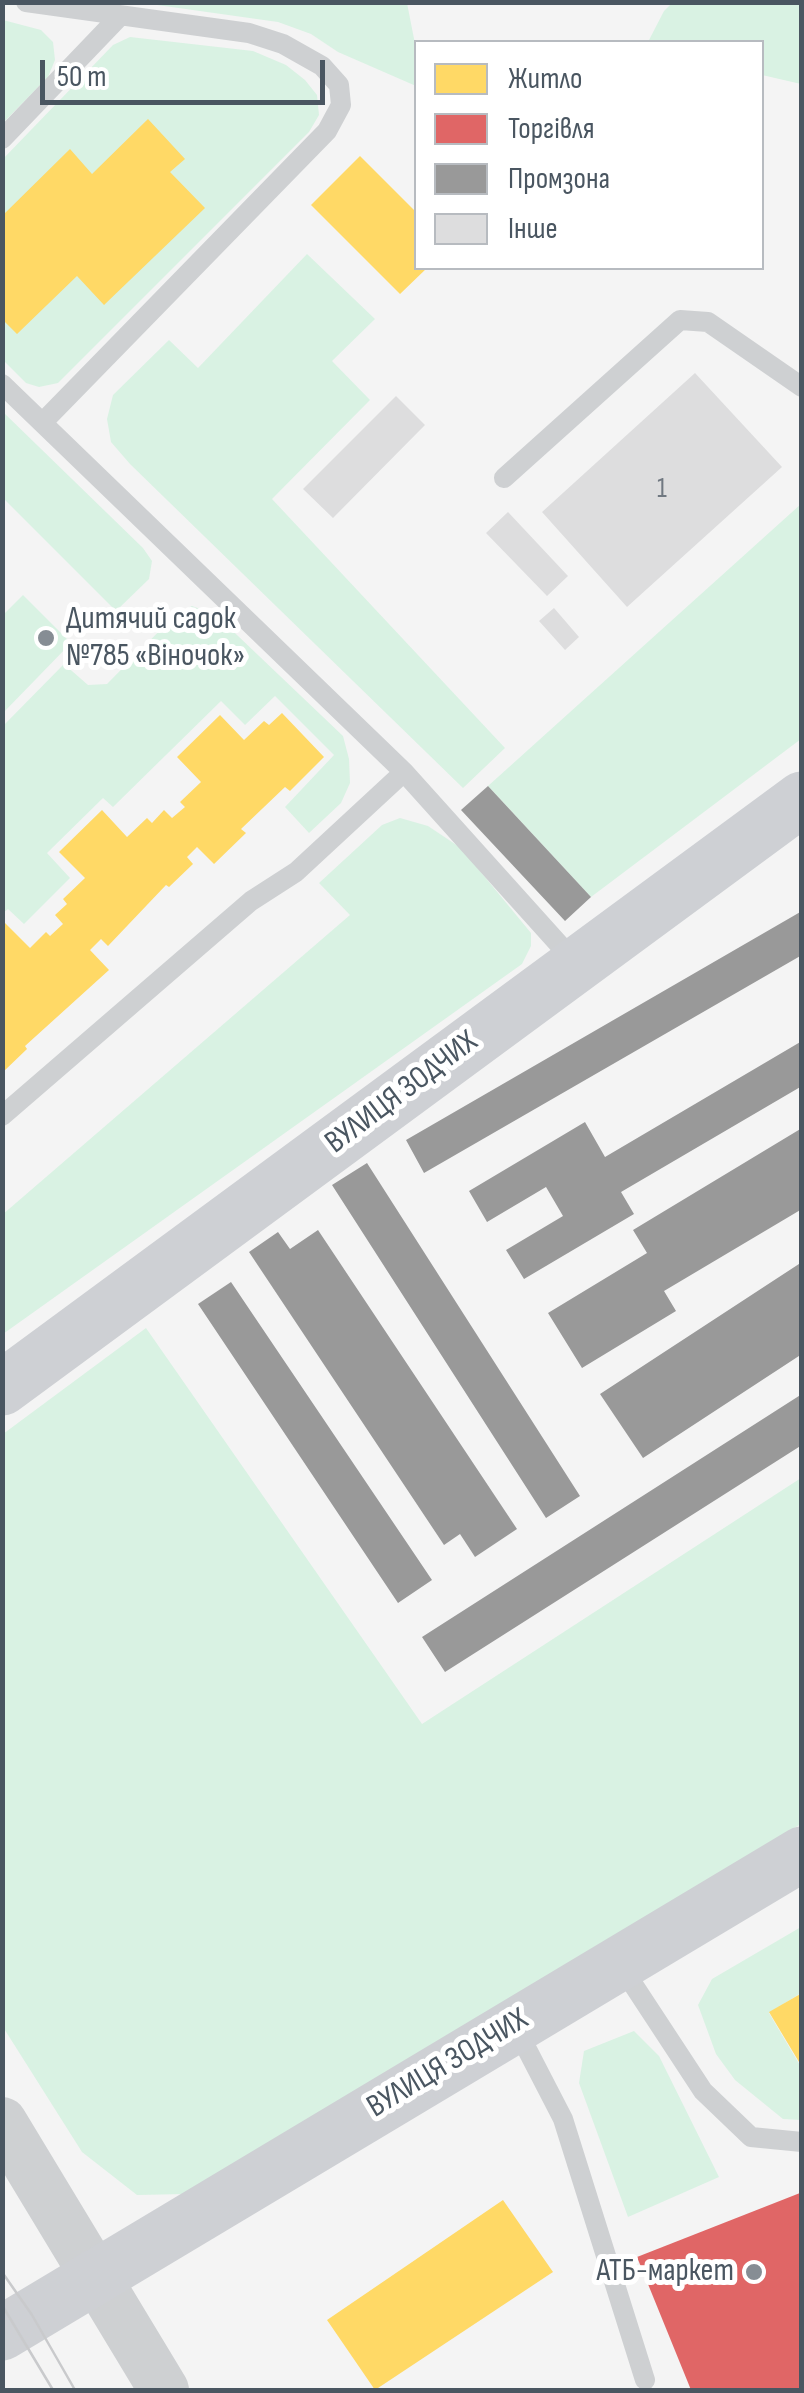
<!DOCTYPE html>
<html>
<head>
<meta charset="utf-8">
<style>
	body { margin:0 }
	#map { position:relative; width:804px; height:2393px; overflow:hidden; background:#f4f4f4; font-family:"Sofia Sans Condensed",sans-serif }
	canvas { display:block }
	.frame { position:absolute; inset:0; border:5px solid #4a5661; pointer-events:none }
	.legend { position:absolute; left:414px; top:40px; width:350px; height:230px; box-sizing:border-box; background:#fff; border:2px solid #b7bbc0; margin:0; padding:12px 18px; list-style:none; font-size:30px; color:#4a5661 }
	.legend li { display:flex; align-items:center; gap:20px; height:50px }
	.legend b { width:50px; border:2px solid #b7bbc0 }
	.scale { position:absolute; left:40px; top:60px; width:285px; height:45px; box-sizing:border-box; border:5px solid #4a5661; border-top:0; padding-left:12px; font-size:30px; line-height:35px; white-space:nowrap; color:#4a5661; -webkit-text-stroke:8px #fff; paint-order:stroke }
</style>
</head>
<body>
<div id="map">
<canvas width="804" height="2393"></canvas>
<div class="frame"></div>
<ul class="legend">
<li><b style="height:28px;background:#ffd966"></b>Житло</li>
<li><b style="height:28px;background:#e06666"></b>Торгівля</li>
<li><b style="height:28px;background:#999"></b>Промзона</li>
<li><b style="height:28px;background:#ddddde"></b>Інше</li>
</ul>
<div class="scale">50 m</div>
</div>
<script>
const c = document.querySelector('canvas').getContext('2d');
c.lineJoin = 'round';
function fill(path, color) {
  c.fillStyle = color;
  c.fill(path, 'evenodd');
}
function toPath(rows) {
  const path = new Path2D();
  for (const r of rows) {
    path.moveTo(r[0], r[1]);
    for (let i = 2; i < r.length; i += 2) path.lineTo(r[i], r[i + 1]);
  }
  return path;
}
function trace(path, color, width, dash) {
  c.strokeStyle = color;
  c.lineWidth = width;
  c.lineCap = dash ? 'butt' : 'round';
  c.setLineDash(dash || []);
  c.stroke(path);
}
function write(font, color, halo, rows, align = 'center') {
  c.font = font + ' "Sofia Sans Condensed",sans-serif';
  c.lineWidth = 10;
  c.setLineDash([]);
  c.textBaseline = 'middle';
  c.strokeStyle = halo;
  c.fillStyle = color;
  for (const [text, x, y, turn = 0] of rows) {
    c.save();
    c.translate(x, y);
    c.rotate((+turn || 0) * Math.PI / 180);
    c.textAlign = isNaN(turn) ? turn : align;
    if (halo) c.strokeText(text, 0, 0);
    c.fillText(text, 0, 0);
    c.restore();
  }
}
const green = toPath([
	[673,2,801,3,801,84,762,75,762,42,648,42,664,11],
	[143,3,407,3,416,49,416,86,338,52,311,34,278,22],
	[3,20,41,30,53,42,55,60,48,77,3,123],
	[130,37,253,51,286,65,305,80,317,95,319,115,309,132,58,383,39,387,26,383,3,360,2,160,113,45],
	[307,254,375,319,332,361,370,400,272,499,505,748,463,788,130,464,111,442,107,419,113,395,169,340,198,368],
	[2,411,143,548,152,561,149,579,116,611,3,498],
	[801,504,801,739,591,897,488,786],
	[23,595,71,643,3,713,3,615],
	[192,606,216,615,343,736,349,759,350,783,341,803,309,833,285,807,334,755,275,696,245,725,221,701,113,807,103,798,47,853,70,878,24,924,8,909,3,913,3,726,64,664,88,685,107,684,175,615],
	[400,818,428,826,461,848,531,933,531,946,522,964,3,1334,2,1215,350,915,319,883,382,825],
	[146,1328,422,1724,801,1478,801,1824,186,2194,137,2195,82,2152,3,2027,3,1434],
	[801,1927,801,1993,769,2013,801,2067,801,2120,783,2119,735,2080,716,2054,698,2005,712,1979],
	[634,2031,659,2056,719,2177,628,2217,579,2083,584,2051]
]);
const homes = toPath([
	[148,119,185,159,170,172,205,208,104,305,77,276,17,334,2,319,2,216,70,149,92,174],
	[360,156,417,213,417,268,427,268,400,294,311,205],
	[282,713,324,757,290,791,285,787,241,829,246,833,214,864,197,847,187,857,193,864,169,887,166,885,108,946,101,939,90,950,109,970,25,1046,27,1049,2,1073,2,926,5,923,30,948,46,932,50,936,63,924,55,915,67,904,63,899,85,878,59,852,102,810,127,837,147,818,152,823,164,810,172,818,185,807,180,802,201,782,177,757,220,715,244,740,264,721,269,725],
	[802,1993,802,2067,769,2012],
	[503,2200,553,2272,375,2390,327,2320]
]);
const shops = toPath([
	[800,2193,802,2390,691,2390,637,2257]
]);
const industry = toPath([
	[488,786,591,897,565,921,461,810],
	[802,911,802,955,424,1173,406,1140],
	[802,1041,802,1086,621,1192,634,1214,524,1279,506,1250,563,1216,546,1187,487,1222,469,1191,585,1122,605,1157],
	[802,1128,802,1209,664,1291,676,1311,582,1368,548,1313,647,1253,633,1230],
	[367,1163,580,1496,546,1518,332,1185],
	[318,1230,517,1529,475,1557,460,1534,444,1545,249,1252,278,1232,290,1249],
	[802,1262,802,1354,643,1458,600,1394],
	[231,1282,432,1580,398,1603,198,1304],
	[802,1394,802,1445,445,1672,422,1637]
]);
const building = toPath([
	[695,373,782,467,627,607,542,512],
	[396,396,425,425,333,518,303,489],
	[508,512,568,576,547,596,486,533],
	[554,608,579,637,565,650,539,621]
]);
const service = toPath([
	[26,2,249,33,283,44,322,66,339,85,341,105,327,131,43,422],
	[2,139,119,17],
	[2,384,404,772,574,961],
	[504,478,680,320,708,322,802,387],
	[2,1116,251,901,296,872,404,772],
	[621,1966,703,2091,751,2137,802,2142],
	[517,2030,563,2119,645,2380]
]);
const tertiary = toPath([
	[2,2122,164,2390]
]);
const secondary = toPath([
	[2,1388,802,799],
	[2,2333,802,1854]
]);
const tram = toPath([
	[2,2272,32,2315,75,2390],
	[2,2305,53,2390]
]);
const markers = [
	[46,638,10,"#868d94"],
	[754,2272,10,"#868d94"]
];
const numberNames = [
	["1",662,490]
];
const poiNames = [
	["Дитячий садок",66,620],
	["№785 «Віночок»",66,657],
	["АТБ-маркет",734,2272,"right"]
];
const streetNames = [
	["ВУЛИЦЯ ЗОДЧИХ",402,1093,-37],
	["ВУЛИЦЯ ЗОДЧИХ",448,2064,-31]
];
fill(green, '#d9f2e3');
fill(homes, '#ffd966');
fill(shops, '#e06666');
fill(industry, '#999');
fill(building, '#ddddde');
trace(service, '#ced0d2', 20);
trace(tertiary, '#ced0d2', 50);
trace(secondary, '#ced0d4', 55);
trace(tram, '#c9cacc', 2.5);
for (const [x, y, r, color] of markers) {
  const dot = new Path2D();
  dot.arc(x, y, r, 0, 2 * Math.PI);
  c.fillStyle = color;
  c.fill(dot);
  trace(dot, '#fff', 4);
}
write('28px', '#707881', null, numberNames);
write('32px', '#4a5661', '#fff', poiNames, 'left');
write('32px', '#4a5661', '#fff', streetNames);
</script>
</body>
</html>
